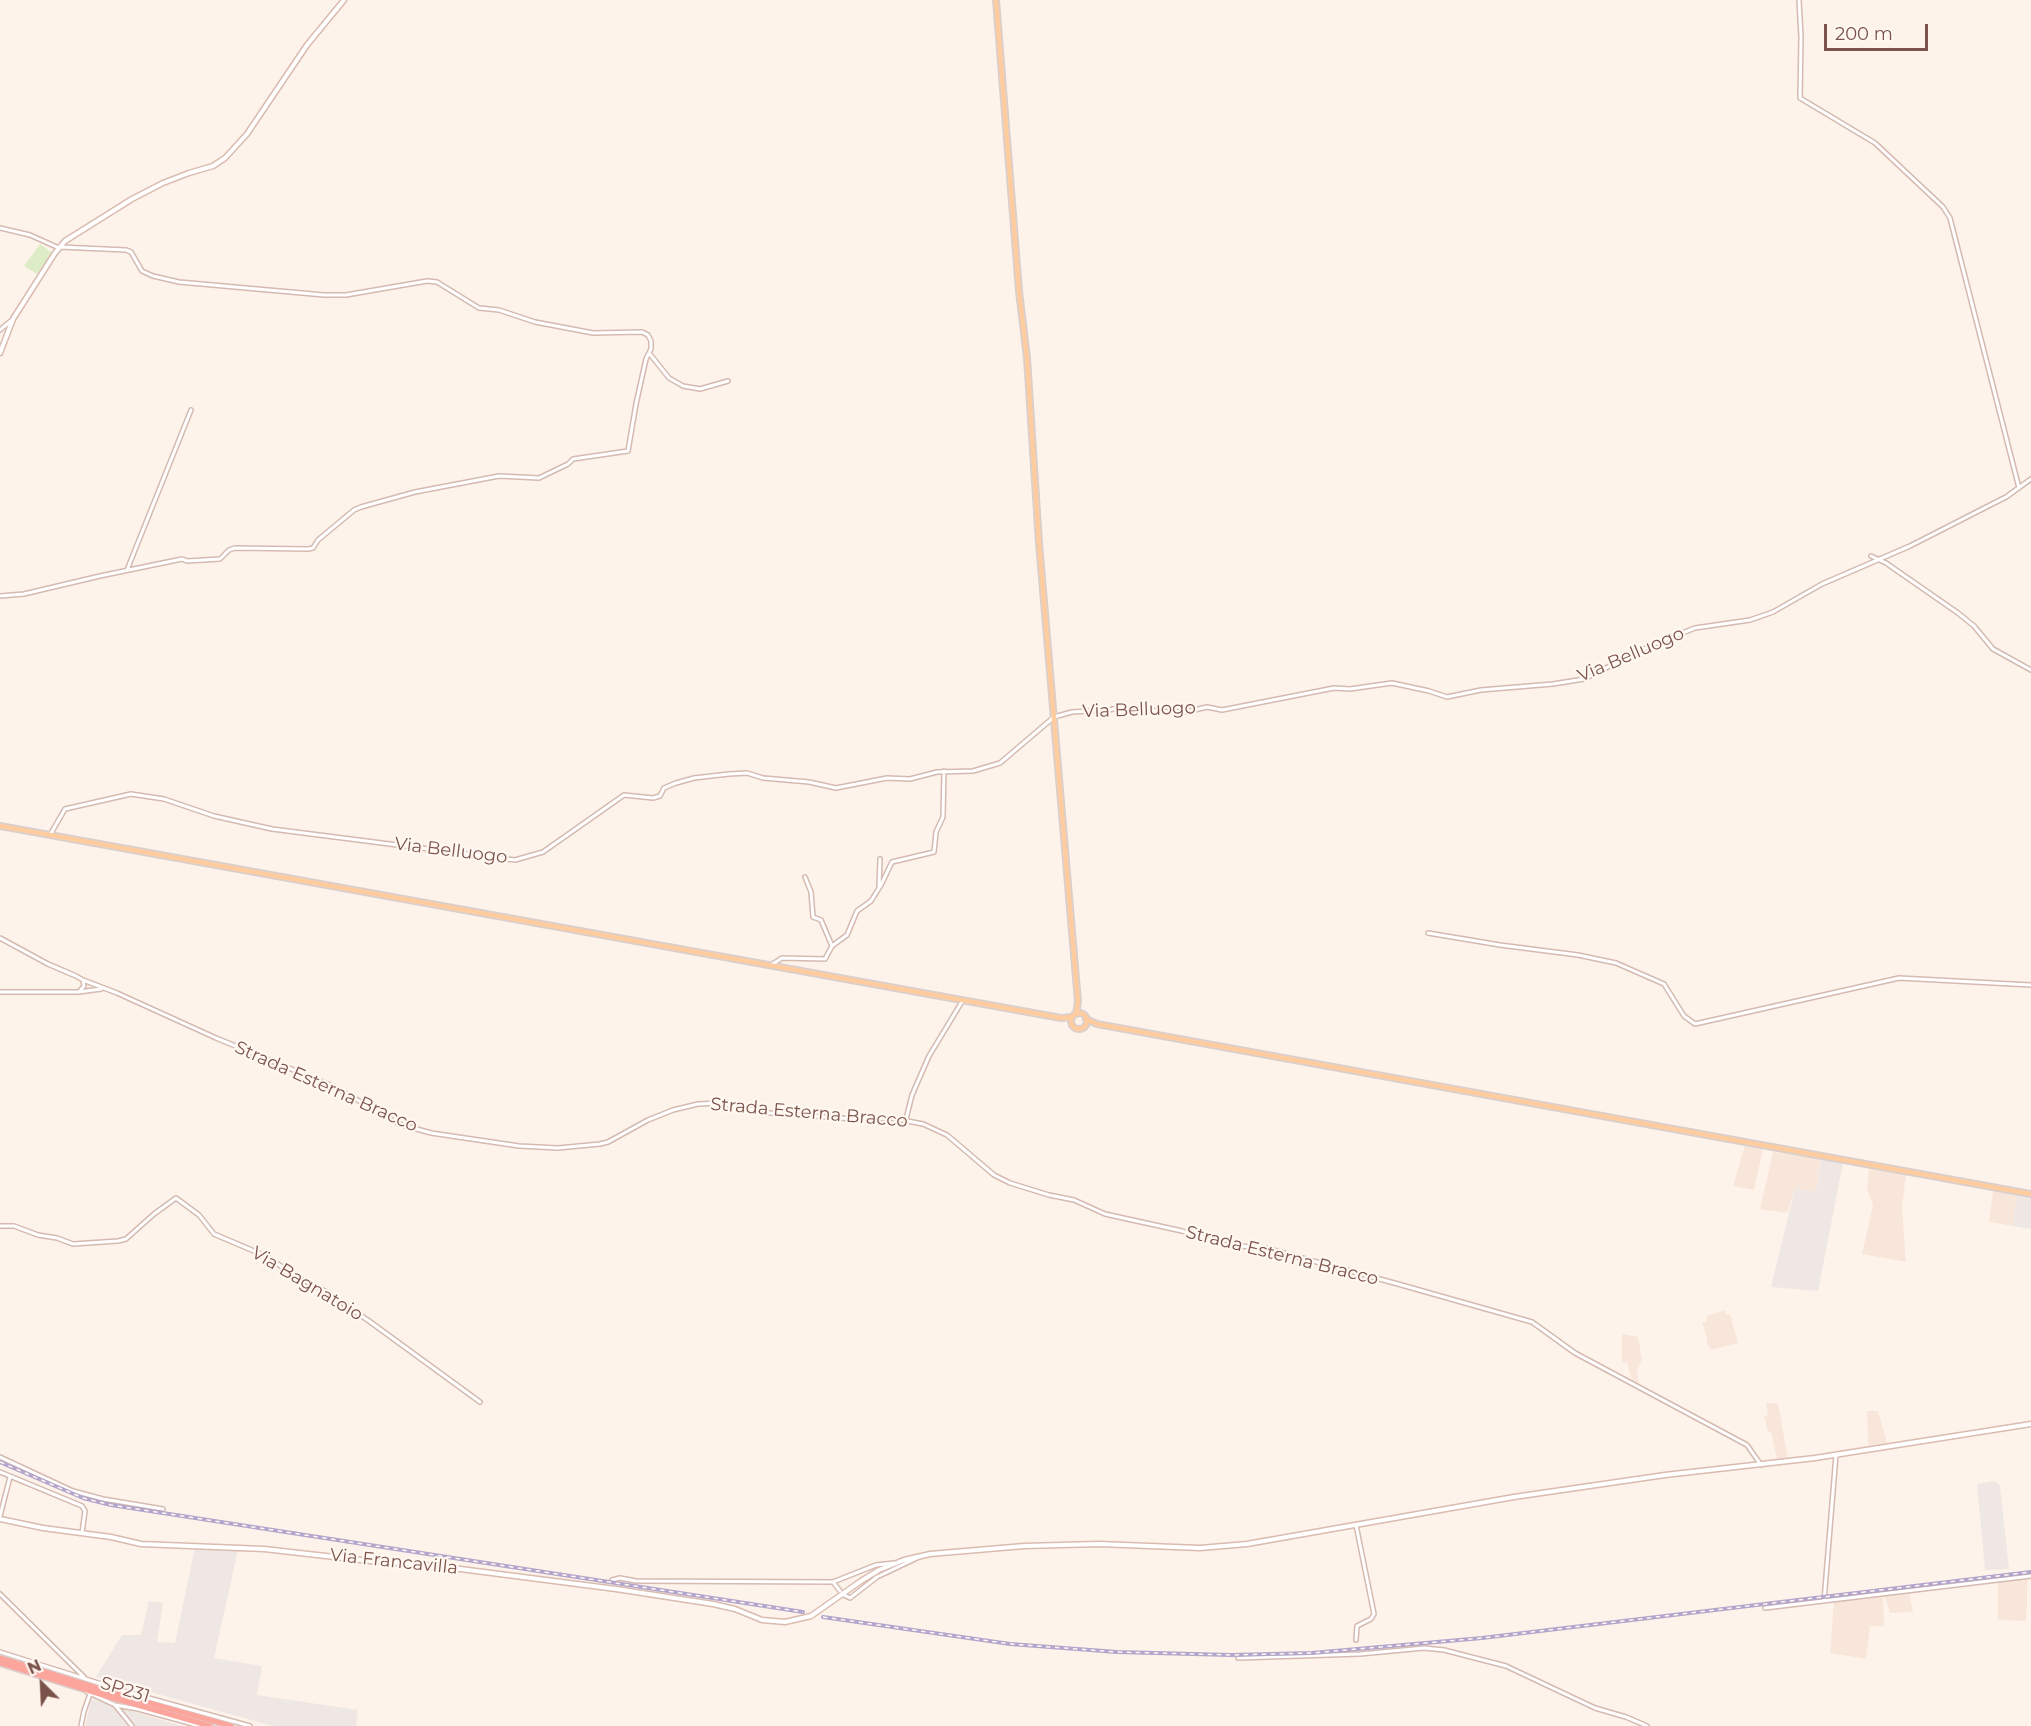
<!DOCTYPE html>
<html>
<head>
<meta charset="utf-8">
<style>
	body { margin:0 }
	#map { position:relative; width:2031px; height:1726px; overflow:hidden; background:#fef3ea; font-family:Montserrat,sans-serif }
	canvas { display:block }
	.north { position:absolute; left:12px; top:1654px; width:60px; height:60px; -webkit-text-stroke:4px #fff8f2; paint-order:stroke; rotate:336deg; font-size:16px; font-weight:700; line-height:24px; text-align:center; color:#7c534a }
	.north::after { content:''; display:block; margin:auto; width:21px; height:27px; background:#7c534a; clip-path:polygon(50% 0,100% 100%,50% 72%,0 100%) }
	.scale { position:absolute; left:1824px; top:24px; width:104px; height:27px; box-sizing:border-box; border:3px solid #7c534a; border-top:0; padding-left:8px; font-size:18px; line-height:21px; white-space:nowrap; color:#7c534a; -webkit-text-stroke:4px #fff8f2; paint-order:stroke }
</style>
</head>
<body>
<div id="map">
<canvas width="2031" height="1726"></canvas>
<div class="north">N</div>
<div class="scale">200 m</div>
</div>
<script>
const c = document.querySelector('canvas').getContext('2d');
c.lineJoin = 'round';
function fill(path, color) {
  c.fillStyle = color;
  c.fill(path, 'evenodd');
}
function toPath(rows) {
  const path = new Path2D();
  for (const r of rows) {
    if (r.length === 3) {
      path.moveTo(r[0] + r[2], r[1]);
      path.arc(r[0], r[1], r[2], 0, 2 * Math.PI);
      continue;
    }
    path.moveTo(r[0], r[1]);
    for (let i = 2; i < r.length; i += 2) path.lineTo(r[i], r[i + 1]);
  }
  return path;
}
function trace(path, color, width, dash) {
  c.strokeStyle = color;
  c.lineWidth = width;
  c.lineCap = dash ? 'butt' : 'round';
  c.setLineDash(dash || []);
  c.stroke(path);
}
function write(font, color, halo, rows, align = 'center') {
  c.font = font + ' Montserrat,sans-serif';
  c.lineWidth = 4.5;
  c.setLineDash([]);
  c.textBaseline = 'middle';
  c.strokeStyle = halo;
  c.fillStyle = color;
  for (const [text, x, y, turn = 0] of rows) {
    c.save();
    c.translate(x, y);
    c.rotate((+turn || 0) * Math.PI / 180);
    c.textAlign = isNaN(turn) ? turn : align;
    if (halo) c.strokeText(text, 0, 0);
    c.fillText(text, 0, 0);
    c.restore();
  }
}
const residential = toPath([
	[1745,1145,1763,1149,1754,1190,1733,1186],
	[1773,1152,1821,1159,1816,1192,1795,1188,1787,1213,1760,1209],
	[1869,1169,1906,1174,1902,1208,1906,1262,1862,1254,1873,1205,1867,1189],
	[1993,1191,2017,1194,2013,1226,1989,1222],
	[1725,1310,1726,1315,1730,1314,1738,1343,1711,1350,1707,1342,1707,1338,1702,1323,1707,1321,1706,1316],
	[1622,1334,1638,1337,1642,1360,1637,1369,1639,1384,1632,1380,1627,1363,1622,1362],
	[1766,1403,1778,1403,1788,1459,1777,1460,1771,1432,1768,1432,1764,1416,1768,1415],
	[1867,1411,1878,1411,1887,1443,1868,1445],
	[2028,1579,2026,1621,1998,1620,1998,1582],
	[1909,1592,1913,1612,1890,1613,1885,1596],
	[1883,1596,1884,1626,1870,1626,1866,1659,1830,1653,1834,1601]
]);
const industrial = toPath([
	[1821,1159,1843,1163,1818,1291,1771,1287,1795,1188,1816,1192],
	[2017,1194,2031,1197,2031,1229,2013,1226],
	[1995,1481,2000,1486,2009,1569,1985,1570,1977,1484],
	[195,1547,238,1550,214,1658,262,1666,257,1695,358,1710,356,1726,273,1726,96,1677,122,1635,141,1635,149,1601,163,1603,157,1642,175,1643],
	[91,1699,182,1726,85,1726]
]);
const green = toPath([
	[40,244,52,253,37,274,24,266]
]);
const street = toPath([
	[1799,0,1801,37,1800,98,1875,143,1943,207,1950,218,2019,488],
	[0,228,30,235,59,248],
	[0,330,12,320],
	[649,353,669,378,683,386,700,389,728,381],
	[1871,556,1886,563,1958,613,1974,626,1993,649,2031,670],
	[127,570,191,410],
	[0,596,24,594,100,576,182,559,187,561,220,559,229,550,235,548,308,549,313,548,318,540,354,510,361,507,415,492,499,476,539,478,568,464,573,459,628,451,636,404,646,359,651,349,651,341,648,335,642,332,593,333,535,322,499,310,479,308,437,282,427,281,346,295,324,295,179,282,153,276,142,271,131,252,126,250,60,247],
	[50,835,65,809,131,794,164,799,214,816,272,829,515,860,543,852,624,795,653,798,660,796,664,788,676,783,694,778,729,774,747,773,763,778,809,782,836,788,887,778,910,779,937,772,973,771,1000,763,1054,717,1072,712,1109,710,1117,708,1171,712,1186,712,1207,707,1222,710,1334,688,1350,689,1392,683,1429,691,1447,697,1481,690,1553,684,1584,679,1652,645,1695,628,1750,620,1773,612,1822,584,1910,546,2006,497,2031,479],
	[805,877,811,892,813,917,821,920,832,946],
	[879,887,880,859],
	[1428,933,1500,945,1578,955,1616,963,1664,984,1684,1016,1695,1024,1899,978,2031,985],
	[0,938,48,964,76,976,83,980,84,986,79,992],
	[771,965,782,958,825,959,832,946,847,935,857,911,871,901,881,885,892,862,934,852,936,832,943,817,944,771],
	[83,980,117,993,216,1038,335,1087,399,1124,431,1133,519,1146,558,1148,600,1144,608,1142,648,1120,673,1110,698,1104,720,1103,770,1113,854,1119,892,1118,923,1124,947,1135,994,1175,1010,1183,1049,1195,1074,1200,1105,1214,1182,1231,1226,1245,1265,1248,1398,1284,1532,1322,1575,1353,1747,1445,1761,1465],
	[0,992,79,992,101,989],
	[906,1119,912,1095,929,1056,963,1000],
	[0,1226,14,1226,38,1235,57,1238,73,1244,118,1241,126,1239,154,1214,176,1198,199,1215,214,1234,268,1257,296,1277,320,1288,369,1321,480,1402],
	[0,1457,73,1491,103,1499,163,1509],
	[0,1472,82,1506,85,1511,82,1533],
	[0,1516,10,1477],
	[612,1580,620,1578,636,1581,833,1582,876,1565,894,1563],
	[833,1582,840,1591],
	[0,1594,84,1677],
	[844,1595,850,1598,877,1577,917,1558],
	[1824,1601,1836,1455],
	[1765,1608,2031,1576],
	[1356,1640,1357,1626,1371,1619,1374,1614,1356,1525],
	[0,1652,127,1692,250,1726],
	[1238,1658,1360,1654,1424,1648,1444,1650,1506,1666,1595,1708,1626,1717,1647,1726],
	[87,1692,115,1705,132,1726],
	[115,1705,138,1709,200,1726],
	[81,1726,84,1711,90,1694]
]);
const secondary = toPath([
	[0,353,13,319,55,253,65,241,132,199,163,183,189,173,213,166,225,158,247,134,307,45,344,0],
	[0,1519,43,1528,111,1537,141,1544,264,1549,370,1561,437,1566,616,1589,713,1604,735,1609,762,1620,785,1622,811,1616,861,1581,879,1570,904,1560,930,1554,1024,1546,1099,1544,1200,1548,1247,1544,1514,1497,1665,1475,1815,1458,2031,1424]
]);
const primary = toPath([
	[996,0,1019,291,1027,358,1039,543,1078,1002,1076,1014],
	[0,826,1061,1018,1072,1017],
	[1079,1021,8],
	[1086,1019,1097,1024,2031,1194]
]);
const highway = toPath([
	[0,1658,107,1691,231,1726],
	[0,1663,106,1696,210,1726]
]);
const rail = toPath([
	[0,1462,83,1498,111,1505,803,1612],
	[823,1617,1010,1644,1117,1652,1231,1655,1312,1653,1482,1638,2031,1572]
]);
const streetNames = [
	["Via Belluogo",1631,655,-23],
	["Via Belluogo",1139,710,-2],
	["Via Belluogo",451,851,7],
	["Strada Esterna Bracco",326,1087,24],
	["Strada Esterna Bracco",809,1113,5],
	["Strada Esterna Bracco",1282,1256,14],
	["Via Bagnatoio",307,1284,31],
	["Via Francavilla",394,1562,6],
	["SP231",125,1690,17]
];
fill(residential, '#f9e6db');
fill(industrial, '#efe7e3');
fill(green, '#ddeec6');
trace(street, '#d5bab1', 6);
trace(secondary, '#dabbb0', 7);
trace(primary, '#dacfcc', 8);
trace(highway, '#dacfcc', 8);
trace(street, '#fff', 3);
trace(secondary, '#fff', 4);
trace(primary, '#ffcca0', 4.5);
trace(highway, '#fca59d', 5);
trace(rail, '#b3a5cb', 4);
trace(rail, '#fff8f2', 1.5, [4.5]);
write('18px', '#7c534a', '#fff8f2', streetNames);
</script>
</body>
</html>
